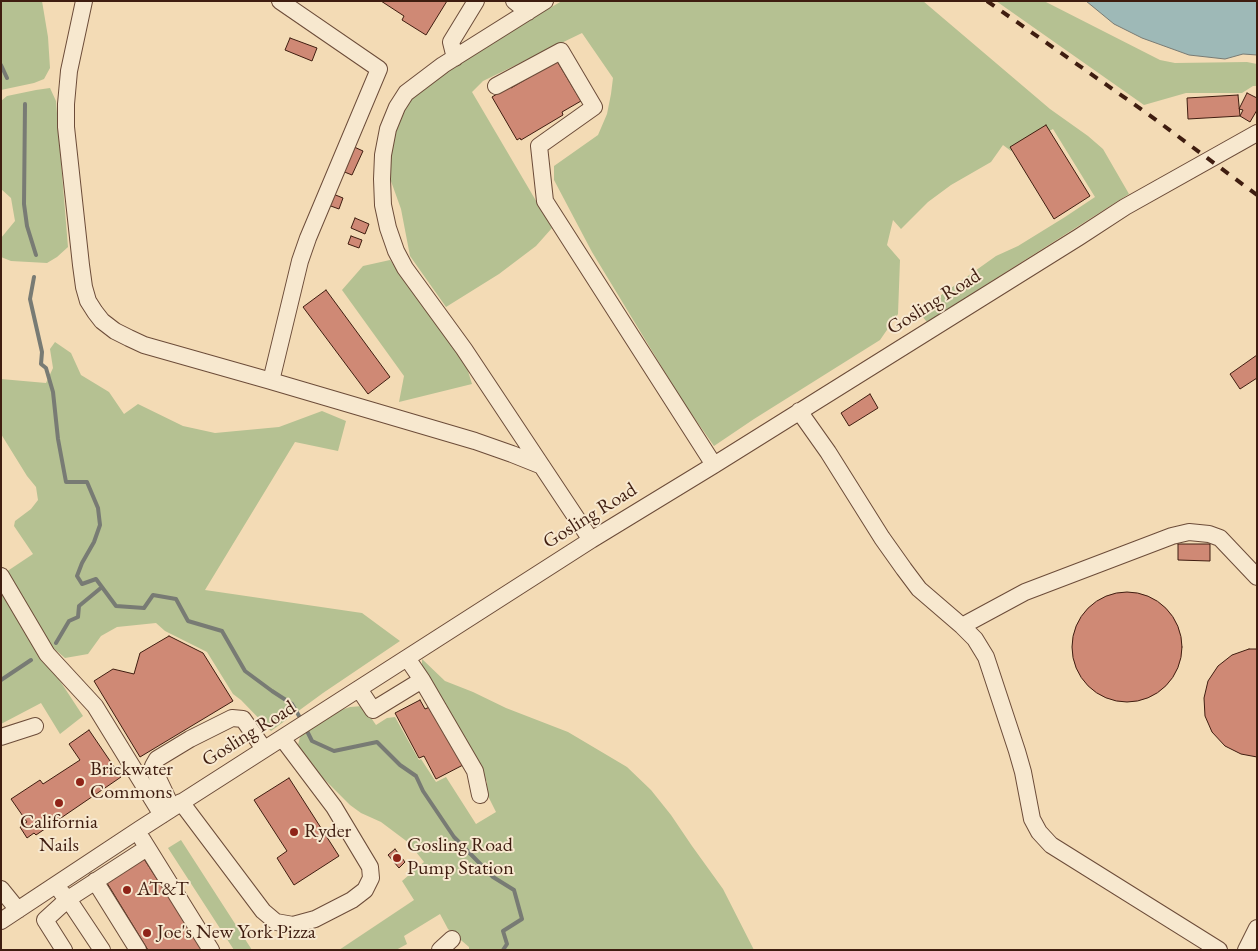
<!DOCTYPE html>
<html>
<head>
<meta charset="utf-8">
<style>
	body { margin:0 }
	#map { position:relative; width:1258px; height:951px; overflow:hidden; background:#f3dbb5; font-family:"EB Garamond",serif }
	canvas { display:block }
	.frame { position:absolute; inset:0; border:2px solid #3f1d10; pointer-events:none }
</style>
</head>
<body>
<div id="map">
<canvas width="1258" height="951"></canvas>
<div class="frame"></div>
</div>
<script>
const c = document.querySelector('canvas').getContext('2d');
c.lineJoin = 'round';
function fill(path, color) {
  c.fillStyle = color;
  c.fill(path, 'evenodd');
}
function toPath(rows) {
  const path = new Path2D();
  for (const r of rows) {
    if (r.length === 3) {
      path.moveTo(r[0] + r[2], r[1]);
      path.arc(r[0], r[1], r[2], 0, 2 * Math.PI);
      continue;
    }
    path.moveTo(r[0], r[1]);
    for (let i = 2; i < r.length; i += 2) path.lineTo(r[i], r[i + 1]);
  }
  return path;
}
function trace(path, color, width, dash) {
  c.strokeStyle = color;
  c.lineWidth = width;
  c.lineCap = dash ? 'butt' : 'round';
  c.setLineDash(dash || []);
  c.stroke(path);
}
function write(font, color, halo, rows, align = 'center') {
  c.font = font + ' "EB Garamond",serif';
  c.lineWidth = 4;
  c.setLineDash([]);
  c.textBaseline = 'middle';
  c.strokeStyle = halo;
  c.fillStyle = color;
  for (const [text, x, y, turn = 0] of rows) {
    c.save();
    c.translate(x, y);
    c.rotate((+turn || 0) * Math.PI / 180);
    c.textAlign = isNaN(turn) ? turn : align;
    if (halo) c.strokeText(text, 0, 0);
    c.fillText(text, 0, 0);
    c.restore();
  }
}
const green = toPath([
	[1,1,42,1,48,37,50,68,44,79,34,83,1,90],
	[562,1,923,1,1050,109,1088,136,1103,149,1129,194,927,322,921,315,923,308,996,256,1018,246,1065,217,1095,197,1053,129,1011,151,1003,145,991,162,951,185,928,202,901,229,893,220,887,245,900,260,898,314,880,340,754,419,714,446,683,402,592,252,554,180,554,166,598,135,607,114,611,94,613,78,582,33,483,81,472,92,552,228,536,246,499,274,446,307,410,256,401,209,387,170,393,137,402,110,417,89,506,33],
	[996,1,1044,1,1160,60,1175,63,1247,62,1257,64,1257,86,1253,86,1242,93,1186,93,1144,105],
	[50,88,56,101,68,247,57,257,47,263,11,261,1,257,1,238,15,221,11,198,1,189,1,101,7,96,36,90],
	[390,260,440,328,463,355,472,384,399,402,404,376,342,290,363,266],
	[55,342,71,353,81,375,109,392,124,414,138,404,183,426,215,433,279,427,322,411,346,421,338,451,295,442,205,590,362,613,400,641,323,693,271,731,241,700,233,694,207,652,165,631,156,623,117,627,101,636,88,654,65,658,52,647,6,572,33,554,14,526,15,521,31,509,38,500,36,487,27,476,1,434,1,379,46,383,53,368,50,349],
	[1,591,83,716,60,734,41,703,1,724],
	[422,659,445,681,473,692,506,708,568,732,627,767,651,790,671,815,692,846,723,889,754,950,469,950,469,947,448,929,440,914,404,936,407,944,396,950,339,950,414,900,402,881,424,862,409,843,381,822,361,813,350,805,321,776,298,745,300,737,303,732,341,710,350,707,363,706,376,725,387,718,395,717,419,760,421,759,436,782,446,777,476,824,496,812,486,792,487,782,422,666],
	[181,840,252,950,234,950,168,848]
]);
const water = toPath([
	[1086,1,1257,1,1257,55,1243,54,1225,59,1189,55,1142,38,1114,24,1086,1]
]);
const stream = toPath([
	[1,65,7,78],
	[25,104,24,204,27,226,36,255],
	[34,277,30,299,42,352,41,364,46,368,53,392,58,439,66,482,87,482,98,508,100,525,94,542,82,563,77,576,82,584,96,579,116,606,144,608,153,595,176,599,188,621,222,631,245,671,272,691,292,704,302,721],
	[56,643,69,621,78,617,79,606,102,587],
	[1,680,31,660],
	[305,727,312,741,334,751,377,742,400,765,416,776,423,791,454,837,493,877,514,890,522,919,503,931,507,944,503,950]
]);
const building = toPath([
	[381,1,447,1,426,35,402,20,404,16,381,1],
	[290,38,317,48,312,61,285,50,290,38],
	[557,61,581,101,562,112,563,115,521,140,520,138,517,140,492,97,510,86,511,88,557,61],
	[1247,93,1257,98,1257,110,1250,122,1240,116,1243,110,1239,109,1247,93],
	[1238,95,1240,116,1188,119,1187,98,1238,95],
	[1046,125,1090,196,1054,219,1010,147,1046,125],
	[352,146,363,151,352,175,342,171,352,146],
	[333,194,343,198,339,209,328,205,333,194],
	[355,218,369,224,365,234,351,228,355,218],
	[351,236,362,240,359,248,348,244,351,236],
	[326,290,390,377,368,394,303,307,326,290],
	[1257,355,1257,378,1240,389,1230,374,1257,355],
	[870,394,878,408,849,426,841,413,870,394],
	[1178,544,1210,544,1210,561,1178,560,1178,544],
	[1127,647,55],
	[169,636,203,653,233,701,140,757,94,681,113,669,134,674,140,653,169,636],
	[1249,649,1257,649,1257,757,1241,754,1225,746,1212,732,1205,716,1204,698,1208,681,1218,666,1232,655,1249,649],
	[420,700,425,709,432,706,463,765,436,779,424,756,419,758,395,713,420,700],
	[89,730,121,777,36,835,34,833,27,838,20,827,27,822,11,799,40,780,43,784,80,760,69,744,89,730],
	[289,778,339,856,294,885,277,858,287,851,254,800,289,778],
	[395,849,405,862,399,868,388,855,395,849],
	[144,859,203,950,148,950,107,883,144,859]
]);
const minor = toPath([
	[84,1,69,71,66,104,66,127,81,265,84,287,88,301,95,312,102,321,115,331,129,338,144,345,271,381],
	[280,1,379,69,308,238,300,261,271,381,475,441,512,454,542,466],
	[514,1,528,12],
	[545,1,443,65,406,93,397,107,388,129,383,155,382,179,383,205,388,228,396,251,405,268,464,349,591,540],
	[455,58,451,42,476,1],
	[496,86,561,51,594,107,539,146,545,201,714,465],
	[799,411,828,452,882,538,904,569,919,589,962,626,975,639,986,657,1017,751,1023,772,1032,819,1039,832,1051,845,1219,950],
	[1,576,47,654,95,706,162,815],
	[962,626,1025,592,1172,536,1189,532,1209,534,1220,538,1257,577],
	[422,680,475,771,480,795],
	[359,689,373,710,422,680,407,658],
	[1,737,35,726],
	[181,802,263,911,276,922,293,925,315,919,352,900,365,890,371,878,370,867,334,807,282,738],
	[172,808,156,774,153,766,157,759,190,739,232,718,243,719,264,749],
	[142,839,211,950],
	[95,881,138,950],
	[1,889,18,910],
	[61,892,68,899,102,950],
	[1,921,140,829,591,540,714,465,1079,237,1125,207,1257,133],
	[64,950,45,920,68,899,147,848],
	[440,950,452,939],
	[1246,950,1257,928]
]);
const rail = toPath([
	[987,1,1148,114,1257,195]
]);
const markers = [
	[80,782,5,"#8f2418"],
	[59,803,5,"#8f2418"],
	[294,832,5,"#8f2418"],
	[397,858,5,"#8f2418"],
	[127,890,5,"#8f2418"],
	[147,933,5,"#8f2418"]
];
const streetNames = [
	["Gosling Road",934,302,-32],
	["Gosling Road",590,516,-32],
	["Gosling Road",249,734,-32]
];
const poiNames = [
	["Brickwater",90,770],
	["Commons",90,793],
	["California",59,823,"center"],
	["Nails",59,846,"center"],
	["Ryder",304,832],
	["Gosling Road",407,846],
	["Pump Station",407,869],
	["AT&T",137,890],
	["Joe's New York Pizza",157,933]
];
fill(green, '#b5c192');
fill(water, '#9eb9b7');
trace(water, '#787b74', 1);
trace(stream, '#787b74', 4);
fill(building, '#cf8975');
trace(building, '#3f1d10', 1);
trace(minor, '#6c4c39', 18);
trace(minor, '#f7e8cf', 16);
trace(rail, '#3f1d10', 4, [9, 9]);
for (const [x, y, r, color] of markers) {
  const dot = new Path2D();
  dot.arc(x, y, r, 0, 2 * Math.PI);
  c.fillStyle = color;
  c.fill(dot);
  trace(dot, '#f7e8cf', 2);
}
write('20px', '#3f1d10', '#f7e8cf', streetNames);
write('20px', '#3f1d10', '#f7e8cf', poiNames, 'left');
</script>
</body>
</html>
